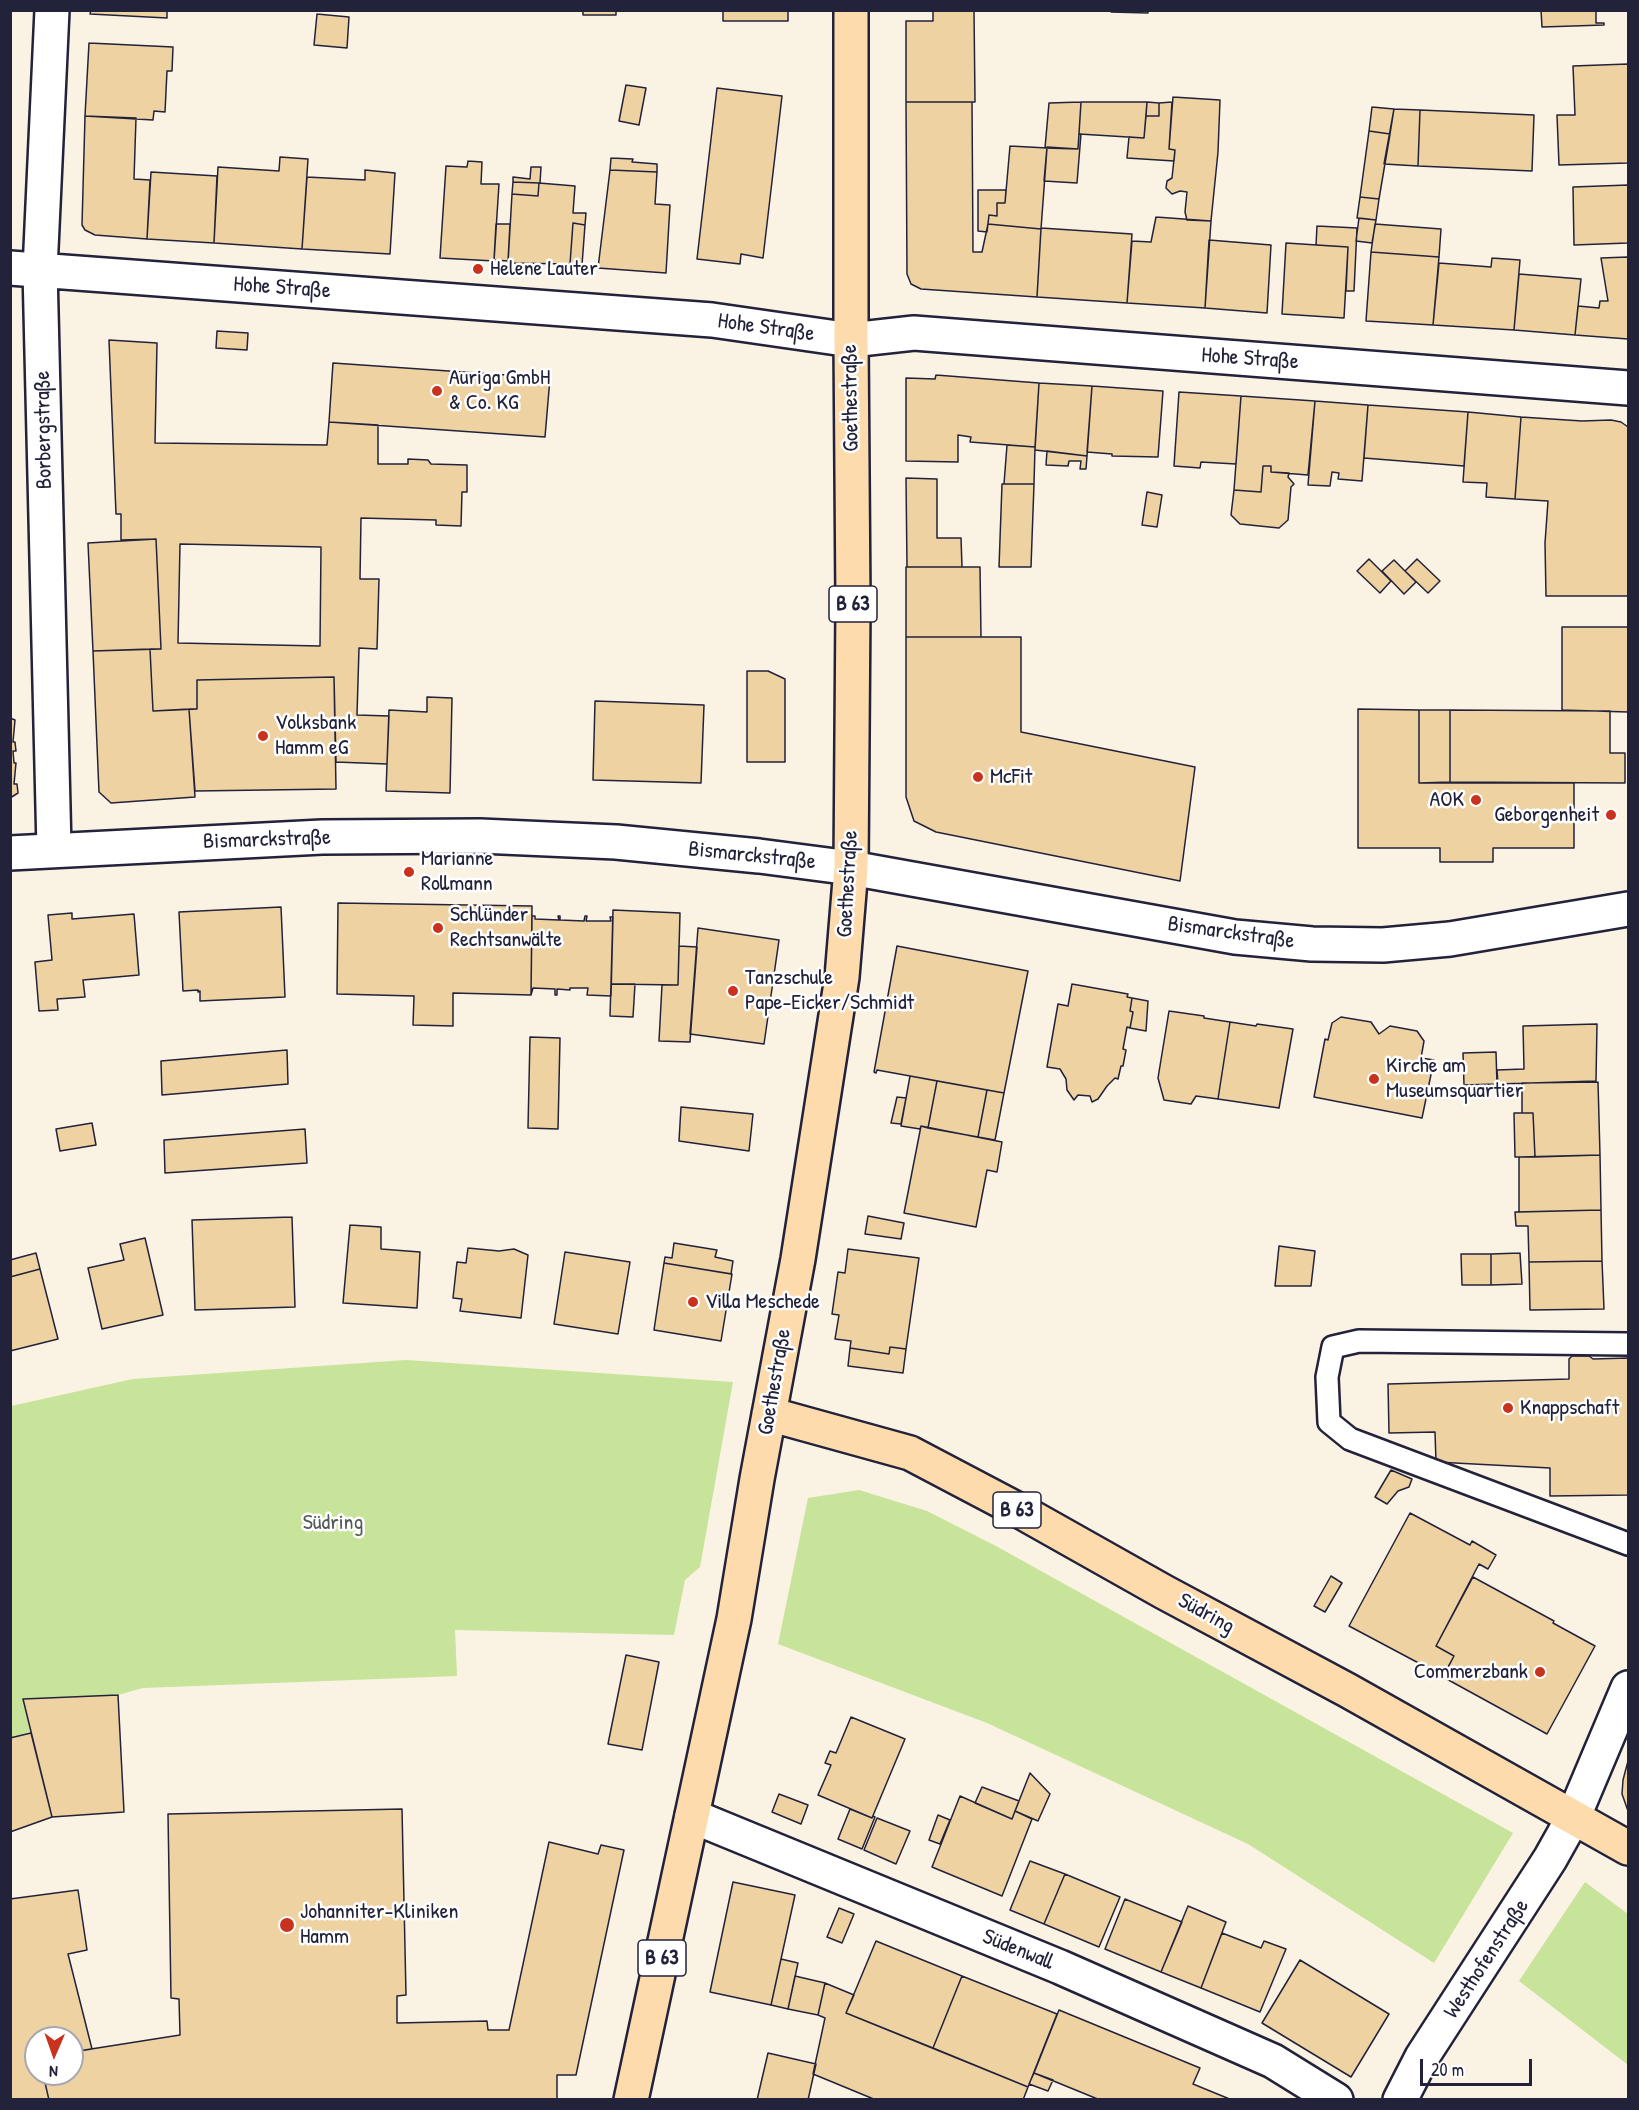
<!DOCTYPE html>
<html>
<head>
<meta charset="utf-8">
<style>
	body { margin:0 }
	#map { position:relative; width:1639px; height:2110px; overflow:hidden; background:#faf2e3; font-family:"Patrick Hand",sans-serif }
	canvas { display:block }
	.frame { position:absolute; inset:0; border:12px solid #22223b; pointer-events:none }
	.north { position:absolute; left:24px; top:2026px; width:60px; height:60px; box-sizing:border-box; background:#fff; border:2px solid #a7a7b1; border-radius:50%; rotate:182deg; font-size:16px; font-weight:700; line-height:24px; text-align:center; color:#22223b }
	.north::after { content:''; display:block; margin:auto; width:21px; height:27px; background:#c8321e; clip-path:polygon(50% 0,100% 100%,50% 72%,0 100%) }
	.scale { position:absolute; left:1420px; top:2059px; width:112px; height:27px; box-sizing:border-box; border:3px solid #22223b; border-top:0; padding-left:8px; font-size:18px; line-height:21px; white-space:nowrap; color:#22223b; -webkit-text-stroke:4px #fff; paint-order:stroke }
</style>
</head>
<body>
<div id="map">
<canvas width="1639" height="2110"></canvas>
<div class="frame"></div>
<div class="north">N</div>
<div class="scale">20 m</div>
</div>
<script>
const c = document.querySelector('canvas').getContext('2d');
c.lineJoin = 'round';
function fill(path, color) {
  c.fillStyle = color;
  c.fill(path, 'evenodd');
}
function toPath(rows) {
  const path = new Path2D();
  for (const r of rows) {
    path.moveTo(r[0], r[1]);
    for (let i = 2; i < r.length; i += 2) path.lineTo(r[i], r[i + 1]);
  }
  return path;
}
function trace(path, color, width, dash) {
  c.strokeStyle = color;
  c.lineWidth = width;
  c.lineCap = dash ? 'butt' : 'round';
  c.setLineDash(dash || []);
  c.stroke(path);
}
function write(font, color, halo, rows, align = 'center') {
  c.font = font + ' "Patrick Hand",sans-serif';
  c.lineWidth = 5;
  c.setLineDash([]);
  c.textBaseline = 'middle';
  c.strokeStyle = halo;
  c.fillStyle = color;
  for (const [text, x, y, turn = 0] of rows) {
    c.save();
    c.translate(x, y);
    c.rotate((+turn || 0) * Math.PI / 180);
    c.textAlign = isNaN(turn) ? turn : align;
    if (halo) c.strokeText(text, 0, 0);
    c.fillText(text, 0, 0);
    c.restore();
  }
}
const green = toPath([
	[406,1360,733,1382,700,1567,685,1580,674,1635,455,1630,457,1676,143,1688,118,1695,23,1699,31,1733,11,1738,11,1406,133,1379],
	[859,1490,927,1511,996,1546,1513,1833,1434,1963,1248,1844,987,1723,778,1644,808,1498],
	[1585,1882,1628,1914,1628,2065,1519,1981]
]);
const building = toPath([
	[91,10,167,10,167,18,90,14,91,10],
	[583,10,616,10,616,15,583,15,583,10],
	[723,10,788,10,788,21,723,21,723,10],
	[933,10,974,10,975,102,906,102,906,21,933,21,933,10],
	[1111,10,1148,10,1148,13,1111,12,1111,10],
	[1541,10,1596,10,1596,23,1604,23,1604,25,1542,27,1541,10],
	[317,14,349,17,347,48,314,45,317,14],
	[89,43,173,47,172,71,167,71,165,112,154,111,153,120,85,116,89,43],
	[1628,64,1628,163,1559,165,1557,115,1575,115,1573,66,1628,64],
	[626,85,646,88,639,125,619,121,626,85],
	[717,88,782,96,763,258,741,254,740,264,697,259,717,88],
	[1173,97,1220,100,1218,152,1211,221,1187,220,1185,212,1187,192,1180,191,1172,194,1166,188,1167,181,1172,178,1175,150,1169,149,1173,97],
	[906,102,972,102,973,252,982,252,988,224,1041,229,1037,297,921,289,911,284,907,274,906,102],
	[1081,102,1078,149,1045,148,1049,103,1081,102],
	[1081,102,1147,102,1144,138,1079,134,1081,102],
	[1147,102,1159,103,1159,116,1146,116,1147,102],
	[1172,102,1169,149,1175,150,1174,161,1127,158,1129,137,1144,138,1146,116,1159,116,1159,103,1172,102],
	[1372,107,1394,109,1390,134,1369,131,1372,107],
	[1394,109,1420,110,1418,166,1384,164,1394,109],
	[1420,110,1534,115,1532,171,1418,166,1420,110],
	[85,116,136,118,134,179,150,180,147,239,95,235,85,230,82,225,85,116],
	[1369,131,1390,134,1379,199,1360,197,1369,131],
	[1079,134,1081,134,1077,183,1044,181,1047,147,1078,149,1079,134],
	[1010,146,1047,148,1041,229,988,224,989,215,997,216,997,203,1005,203,1010,146],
	[280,157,308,159,302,249,214,243,218,167,279,171,280,157],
	[611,158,633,159,632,162,657,164,657,172,610,170,611,158],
	[468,161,482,162,481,184,499,184,494,261,440,258,446,166,467,167,468,161],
	[531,167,541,167,540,183,513,182,513,177,530,179,531,167],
	[365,170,395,173,390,254,302,249,307,177,365,180,365,170],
	[610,170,657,172,655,204,670,205,666,273,598,268,610,170],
	[151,172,217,176,214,243,147,239,151,172],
	[513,182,539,183,538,196,512,194,513,182],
	[539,183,575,186,573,213,586,213,585,225,573,223,570,264,508,263,512,194,538,196,539,183],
	[1628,185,1628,243,1574,245,1573,187,1628,185],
	[978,190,1006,190,1005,203,997,203,997,216,989,215,987,232,978,231,978,190],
	[1360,197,1379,199,1376,220,1357,218,1360,197],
	[1156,217,1211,221,1205,308,1127,303,1132,241,1151,242,1156,217],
	[1359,218,1376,220,1372,243,1356,241,1359,218],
	[573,223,585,225,582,265,570,264,573,223],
	[496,224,510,224,508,261,494,260,496,224],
	[1375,224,1441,229,1439,257,1371,252,1375,224],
	[1317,226,1357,228,1354,291,1346,291,1348,247,1316,245,1317,226],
	[1041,228,1132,234,1127,303,1037,297,1041,228],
	[1209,240,1271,245,1267,313,1205,308,1209,240],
	[1286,243,1348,247,1344,318,1282,314,1286,243],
	[1371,252,1439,257,1433,325,1366,321,1371,252],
	[1628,257,1628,339,1575,335,1578,306,1599,308,1600,301,1608,301,1601,258,1628,257],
	[1492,258,1520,260,1514,330,1433,325,1439,263,1491,267,1492,258],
	[1519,274,1581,279,1575,335,1514,330,1519,274],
	[217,331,248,333,247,350,216,348,217,331],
	[109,340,157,343,155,443,327,445,329,422,378,425,378,464,408,464,408,459,428,460,431,464,467,465,467,492,462,492,461,526,436,525,436,520,361,518,360,579,379,579,377,649,359,648,357,715,389,716,387,764,336,762,334,677,197,680,197,709,153,711,150,649,161,649,156,539,121,540,121,514,116,514,109,340],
	[180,544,321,547,320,646,178,643,180,544],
	[333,363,550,378,545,437,329,422,333,363],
	[936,375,1039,383,1035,447,970,442,971,437,958,435,958,462,906,461,906,378,935,379,936,375],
	[1039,383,1092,386,1087,456,1035,450,1039,383],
	[1092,386,1163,391,1158,457,1112,456,1112,454,1087,452,1092,386],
	[1179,392,1241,396,1236,464,1201,462,1200,468,1174,466,1179,392],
	[1241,396,1315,401,1308,475,1271,472,1271,466,1263,466,1261,492,1234,490,1241,396],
	[1315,401,1368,405,1362,481,1338,479,1339,473,1332,472,1330,486,1308,485,1315,401],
	[1368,405,1468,412,1464,466,1364,458,1368,405],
	[1468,412,1521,417,1515,499,1486,497,1487,483,1463,482,1468,412],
	[1521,417,1582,421,1611,420,1621,422,1628,427,1628,596,1546,596,1545,543,1548,501,1515,499,1521,417],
	[1007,445,1035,447,1034,484,1004,484,1007,445],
	[1047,451,1087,456,1086,469,1080,469,1081,461,1069,461,1068,466,1046,465,1047,451],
	[1263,466,1271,466,1271,472,1289,473,1288,477,1294,484,1291,487,1288,520,1279,528,1240,524,1231,515,1234,490,1261,492,1263,466],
	[906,478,937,479,937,538,961,538,962,567,907,567,906,478],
	[1002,484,1034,484,1031,567,999,567,1002,484],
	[1147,492,1162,495,1157,527,1142,525,1147,492],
	[156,539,161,649,93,651,88,543,156,539],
	[1369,559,1391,581,1380,593,1357,571,1369,559],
	[1417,559,1440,581,1428,593,1405,571,1417,559],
	[1394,560,1416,582,1404,594,1382,571,1394,560],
	[906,567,980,567,981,637,906,637,906,567],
	[1562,627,1628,627,1628,712,1562,710,1562,627],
	[906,637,1021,637,1021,732,1195,767,1180,881,936,832,914,821,906,797,906,637],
	[150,649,153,711,189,709,195,797,111,803,99,792,93,651,150,649],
	[747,671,768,671,785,679,785,762,747,762,747,671],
	[334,677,336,789,195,791,189,709,197,709,197,680,334,677],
	[427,697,452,698,450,793,386,791,389,710,427,712,427,697],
	[595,701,704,705,701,783,593,780,595,701],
	[1358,709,1419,710,1419,783,1574,783,1574,848,1493,848,1493,862,1440,862,1440,848,1358,848,1358,709],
	[1419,710,1450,710,1450,782,1419,783,1419,710],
	[1450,710,1610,711,1610,753,1625,753,1625,783,1450,782,1450,710],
	[10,718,15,720,13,742,15,742,16,751,13,751,14,763,16,763,14,784,17,784,18,793,10,798,10,718],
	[338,903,532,906,531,995,453,993,453,1026,413,1025,414,996,337,994,338,903],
	[281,907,285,997,200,1001,200,991,198,992,198,990,183,991,179,912,281,907],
	[613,910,680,913,678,985,611,984,613,910],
	[72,913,72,919,134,914,139,975,83,980,85,997,57,999,58,1010,39,1011,35,962,52,960,48,915,72,913],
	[532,916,535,916,535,919,559,920,558,916,560,916,560,920,584,921,585,916,587,916,586,921,611,921,610,917,613,917,611,996,587,995,588,988,570,988,570,990,557,989,557,995,555,995,555,989,533,988,531,995,532,916],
	[698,928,779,940,764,1044,690,1034,698,928],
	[679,946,697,947,690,1042,659,1041,662,985,678,985,679,946],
	[897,946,1028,971,1004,1093,877,1070,876,1073,874,1072,897,946],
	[611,984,635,984,633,1017,610,1016,611,984],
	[1072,984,1128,994,1127,997,1132,998,1130,1011,1133,1012,1130,1028,1127,1027,1123,1049,1126,1050,1123,1066,1121,1066,1118,1079,1115,1078,1107,1086,1098,1099,1092,1102,1090,1096,1078,1095,1074,1100,1067,1090,1066,1079,1060,1069,1047,1067,1058,1004,1068,1006,1072,984],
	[1132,998,1148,1001,1146,1031,1130,1028,1133,1012,1130,1011,1132,998],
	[1169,1011,1204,1016,1204,1018,1230,1022,1218,1099,1196,1096,1191,1104,1164,1100,1158,1078,1169,1011],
	[1341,1017,1371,1022,1379,1034,1390,1026,1417,1031,1424,1041,1421,1058,1434,1060,1422,1118,1314,1097,1325,1039,1328,1040,1332,1023,1341,1017],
	[1230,1022,1256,1026,1257,1024,1293,1029,1279,1108,1218,1099,1230,1022],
	[1597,1024,1596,1081,1498,1084,1497,1070,1524,1069,1523,1026,1597,1024],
	[530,1037,560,1038,558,1129,528,1128,530,1037],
	[287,1050,288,1084,162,1095,161,1061,287,1050],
	[1496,1052,1497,1084,1464,1085,1463,1053,1496,1052],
	[910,1076,937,1081,928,1128,921,1126,920,1129,901,1126,910,1076],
	[937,1081,987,1090,978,1137,928,1128,937,1081],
	[1598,1082,1600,1155,1535,1157,1533,1113,1522,1113,1522,1083,1598,1082],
	[987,1090,1004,1093,995,1140,978,1137,987,1090],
	[897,1097,906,1098,901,1124,891,1123,897,1097],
	[681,1107,753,1114,749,1151,679,1141,681,1107],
	[1514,1113,1533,1113,1535,1157,1515,1157,1514,1113],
	[92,1123,96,1145,60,1151,56,1129,92,1123],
	[921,1126,1002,1142,997,1172,987,1170,976,1227,904,1213,921,1126],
	[305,1129,307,1163,165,1173,164,1140,305,1129],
	[1600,1155,1601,1210,1519,1212,1519,1157,1600,1155],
	[1601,1210,1602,1261,1529,1262,1528,1226,1516,1226,1515,1212,1601,1210],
	[868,1216,904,1223,901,1239,865,1234,868,1216],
	[292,1217,295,1307,195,1310,192,1220,292,1217],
	[350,1225,381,1227,381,1249,420,1252,417,1308,343,1303,350,1225],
	[145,1238,163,1315,102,1329,88,1268,124,1260,120,1244,145,1238],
	[674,1243,717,1250,715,1257,733,1261,731,1274,664,1263,665,1257,672,1258,674,1243],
	[1279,1246,1315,1251,1311,1286,1275,1286,1279,1246],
	[468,1248,499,1251,514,1249,528,1255,521,1318,460,1311,462,1299,453,1298,457,1262,466,1263,468,1248],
	[848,1249,919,1258,906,1349,890,1347,889,1354,850,1348,851,1341,835,1339,839,1315,832,1314,838,1272,845,1273,848,1249],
	[565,1252,630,1262,618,1334,554,1324,565,1252],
	[36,1253,40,1269,10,1277,10,1260,36,1253],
	[1520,1253,1522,1284,1491,1285,1491,1254,1520,1253],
	[1461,1254,1491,1254,1491,1285,1462,1285,1461,1254],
	[1602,1261,1604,1309,1530,1310,1529,1262,1602,1261],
	[664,1263,732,1274,721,1341,654,1330,664,1263],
	[40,1269,58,1339,10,1351,10,1277,40,1269],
	[890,1347,906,1349,903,1373,848,1366,850,1348,889,1354,890,1347],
	[1572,1356,1589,1356,1593,1359,1628,1358,1628,1495,1550,1496,1550,1468,1436,1462,1435,1432,1389,1433,1388,1384,1569,1379,1569,1359,1572,1356],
	[1391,1470,1412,1479,1409,1487,1398,1491,1387,1504,1375,1497,1391,1470],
	[1410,1513,1470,1545,1472,1541,1496,1555,1488,1569,1479,1564,1436,1646,1454,1656,1443,1676,1349,1626,1410,1513],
	[1331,1576,1342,1583,1325,1612,1314,1606,1331,1576],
	[1473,1577,1554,1621,1553,1623,1595,1646,1547,1734,1443,1677,1454,1656,1436,1646,1473,1577],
	[626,1655,659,1662,642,1750,608,1744,626,1655],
	[118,1695,124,1812,52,1817,23,1699,118,1695],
	[851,1717,905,1739,872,1818,818,1795,831,1765,825,1763,830,1751,836,1753,851,1717],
	[31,1733,52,1817,10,1832,10,1738,31,1733],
	[1628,1761,1628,1811,1622,1794,1623,1780,1628,1761],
	[1030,1773,1050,1794,1038,1821,1015,1811,1030,1773],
	[982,1787,1019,1801,1012,1819,975,1803,982,1787],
	[779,1794,808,1805,801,1824,772,1812,779,1794],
	[960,1796,1012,1819,1015,1811,1032,1819,1002,1896,932,1867,960,1796],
	[402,1809,406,1995,397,1996,397,2023,487,2021,488,2030,509,2030,549,1842,598,1854,601,1845,624,1850,576,2075,557,2075,557,2100,49,2100,43,2074,72,2074,72,2052,180,2035,179,1999,171,1998,168,1814,402,1809],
	[850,1809,872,1818,873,1816,875,1817,862,1849,838,1839,850,1809],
	[938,1815,950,1820,940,1844,929,1840,938,1815],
	[877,1818,910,1831,896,1864,864,1850,877,1818],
	[1030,1861,1065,1874,1044,1924,1010,1910,1030,1861],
	[1065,1874,1120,1897,1099,1947,1044,1924,1065,1874],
	[733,1882,795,1895,771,2005,710,1992,733,1882],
	[78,1890,87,1950,68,1954,92,2049,72,2052,72,2038,36,2038,36,2074,43,2074,49,2100,10,2100,10,1899,78,1890],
	[1125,1899,1182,1922,1161,1972,1105,1949,1125,1899],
	[1188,1906,1226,1922,1201,1988,1161,1972,1188,1906],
	[839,1908,854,1914,842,1943,827,1937,839,1908],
	[1222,1933,1261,1948,1264,1941,1286,1949,1260,2012,1201,1988,1222,1933],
	[876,1941,962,1976,933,2048,846,2013,876,1941],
	[781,1959,798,1963,788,2009,771,2005,781,1959],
	[1300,1960,1389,2014,1351,2077,1262,2023,1300,1960],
	[795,1976,825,1983,818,2015,788,2009,795,1976],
	[962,1976,1057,2014,1028,2087,933,2048,962,1976],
	[825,1983,854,1995,846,2013,1028,2087,1023,2100,876,2100,813,2074,825,2018,818,2015,825,1983],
	[1059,2010,1200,2068,1193,2084,1232,2100,1100,2100,1034,2073,1059,2010],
	[768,2053,816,2064,808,2100,757,2100,768,2053],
	[1034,2073,1053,2080,1048,2091,1029,2084,1034,2073]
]);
const service = toPath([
	[1628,1344,1359,1341,1333,1347,1327,1377,1329,1422,1350,1439,1628,1544]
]);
const minor = toPath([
	[52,10,40,270,54,849],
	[10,268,712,320,851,340,914,333,1628,388],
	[692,1816,1060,1967,1273,2061,1336,2100],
	[1400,2100,1422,2057,1550,1859,1573,1818,1628,1688]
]);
const tertiary = toPath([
	[10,853,322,837,480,836,616,842,759,856,851,868,1235,937,1312,944,1383,945,1450,939,1628,909]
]);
const primary = toPath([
	[769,1414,910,1453,1022,1512,1164,1592,1347,1690,1628,1848],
	[631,2100,734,1619,757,1479,798,1259,842,977,851,868,853,604,851,340,851,10]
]);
const markers = [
	[478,269,6,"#c8321e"],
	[437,391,6,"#c8321e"],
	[263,736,6,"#c8321e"],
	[978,777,6,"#c8321e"],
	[1476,800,6,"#c8321e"],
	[1611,815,6,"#c8321e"],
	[409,872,6,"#c8321e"],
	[438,928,6,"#c8321e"],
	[733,991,6,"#c8321e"],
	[1374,1079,6,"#c8321e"],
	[693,1302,6,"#c8321e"],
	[1508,1408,6,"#c8321e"],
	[1540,1672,6,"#c8321e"],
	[287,1925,8,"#c8321e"]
];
const shields = [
	[853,604,48],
	[1017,1510,48],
	[662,1958,48]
];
const shieldNames = [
	["B 63",853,604],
	["B 63",1017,1510],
	["B 63",662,1958]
];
const poiNames = [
	["Helene Lauter",490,269],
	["Auriga GmbH",449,378],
	["& Co. KG",449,403],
	["Volksbank",275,723],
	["Hamm eG",275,748],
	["McFit",990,777],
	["AOK",1464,800,"right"],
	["Geborgenheit",1599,815,"right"],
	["Marianne",421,859],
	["Rollmann",421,884],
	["Schlünder",450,915],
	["Rechtsanwälte",450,940],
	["Tanzschule",745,978],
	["Pape-Eicker/Schmidt",745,1003],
	["Kirche am",1386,1066],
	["Museumsquartier",1386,1091],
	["Villa Meschede",705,1302],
	["Knappschaft",1520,1408],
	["Commerzbank",1528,1672,"right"],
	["Johanniter-Kliniken",300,1912],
	["Hamm",300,1937]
];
const streetNames = [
	["Hohe Straße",282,288,4],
	["Hohe Straße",766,328,8],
	["Hohe Straße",1250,359,4],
	["Goethestraße",851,398,-91],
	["Borbergstraße",44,430,-91],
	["Bismarckstraße",267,840,-2],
	["Bismarckstraße",752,856,6],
	["Goethestraße",848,884,-87],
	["Bismarckstraße",1231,933,8],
	["Goethestraße",775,1382,-80],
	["Südring",1206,1614,29],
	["Südenwall",1018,1950,22],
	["Westhofenstraße",1487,1959,-57]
];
const parkNames = [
	["Südring",333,1523]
];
fill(green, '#c8e49a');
fill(building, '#eed2a2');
trace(building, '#22223b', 1.5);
trace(service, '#22223b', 26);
trace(minor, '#22223b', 38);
trace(tertiary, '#22223b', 38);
trace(primary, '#22223b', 38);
trace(service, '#fff', 21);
trace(minor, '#fff', 33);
trace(tertiary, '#fff', 33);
trace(primary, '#fedbac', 33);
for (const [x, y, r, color] of markers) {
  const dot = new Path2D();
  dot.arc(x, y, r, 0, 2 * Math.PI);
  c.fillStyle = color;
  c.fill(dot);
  trace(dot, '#fff', 2);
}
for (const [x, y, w] of shields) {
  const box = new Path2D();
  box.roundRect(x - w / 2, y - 18, w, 36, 4.5);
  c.fillStyle = '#fff';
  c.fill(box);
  trace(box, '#22223b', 1.5);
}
write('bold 21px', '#22223b', null, shieldNames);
write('22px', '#22223b', '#fff', poiNames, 'left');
write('22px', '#22223b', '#fff', streetNames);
write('22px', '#545c58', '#fff', parkNames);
</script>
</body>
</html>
